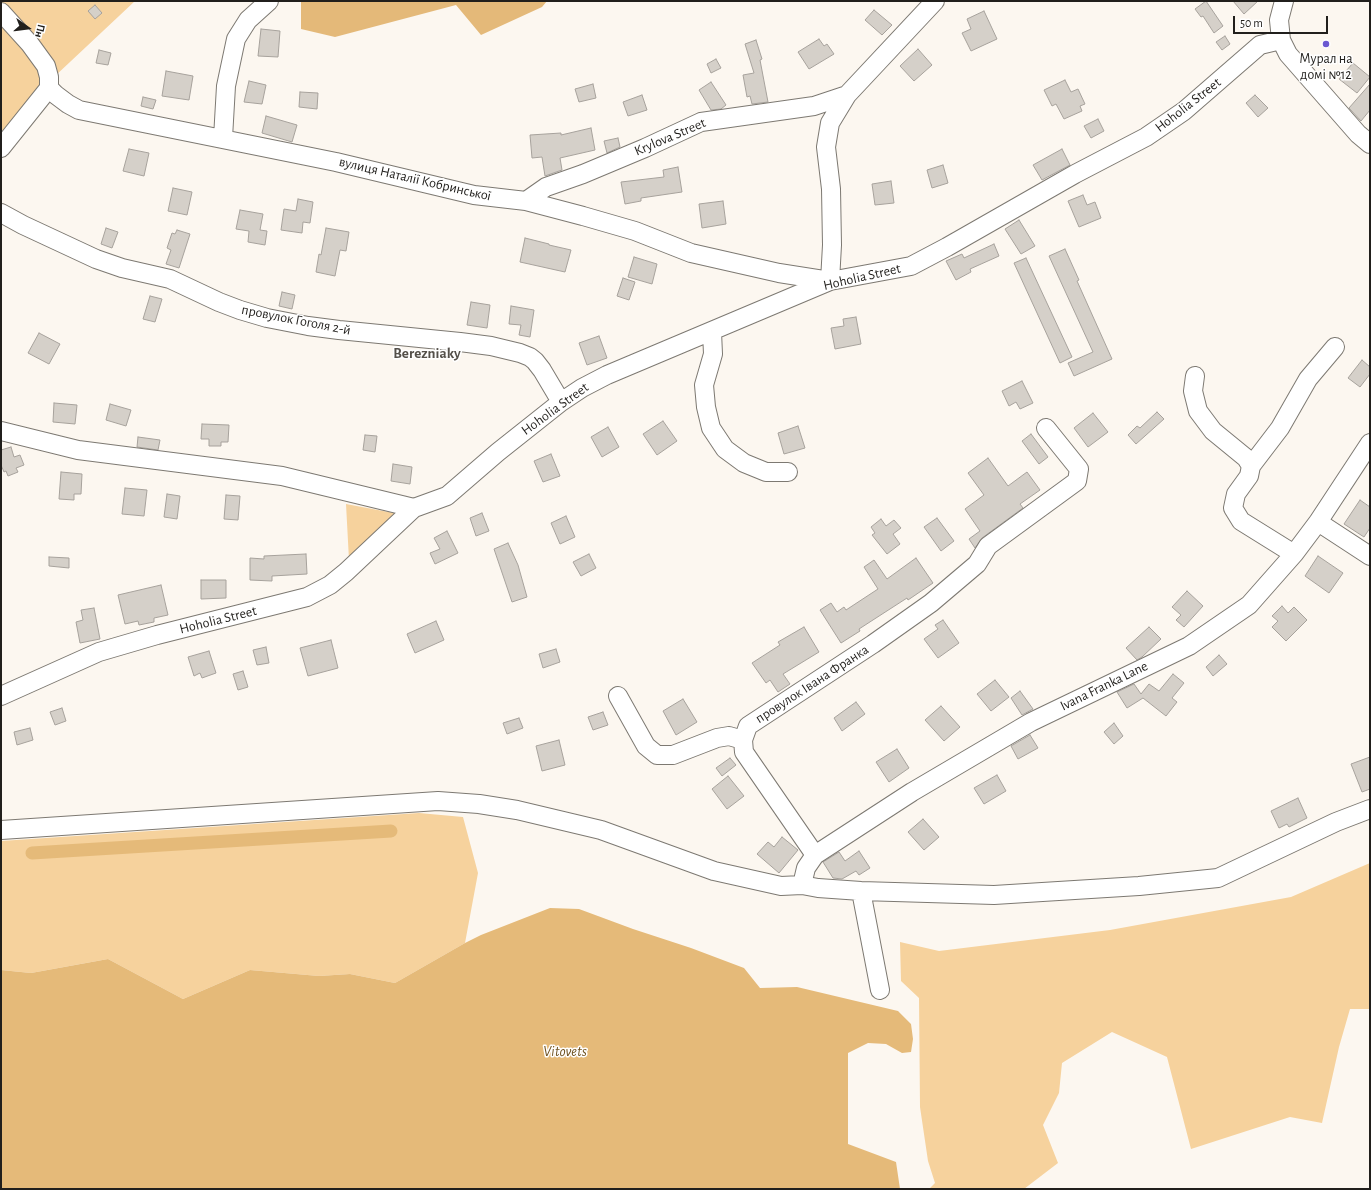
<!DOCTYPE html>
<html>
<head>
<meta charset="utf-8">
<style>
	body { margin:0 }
	#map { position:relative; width:1371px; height:1190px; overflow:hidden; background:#fcf7f0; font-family:"Alegreya Sans",sans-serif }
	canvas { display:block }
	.frame { position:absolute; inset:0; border:2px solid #211f1c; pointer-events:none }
	.north { position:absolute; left:8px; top:8px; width:40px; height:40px; -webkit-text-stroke:3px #fff; paint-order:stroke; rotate:104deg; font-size:11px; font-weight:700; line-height:16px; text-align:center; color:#211f1c }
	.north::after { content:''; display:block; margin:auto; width:14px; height:18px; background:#211f1c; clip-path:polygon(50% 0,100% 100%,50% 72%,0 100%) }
	.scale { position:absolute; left:1233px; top:16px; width:95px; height:18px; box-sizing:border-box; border:2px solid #211f1c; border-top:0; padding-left:5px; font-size:12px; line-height:14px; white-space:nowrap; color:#211f1c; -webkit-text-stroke:3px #fff; paint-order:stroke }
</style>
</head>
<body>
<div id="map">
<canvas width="1371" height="1190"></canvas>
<div class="frame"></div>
<div class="north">Пн</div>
<div class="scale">50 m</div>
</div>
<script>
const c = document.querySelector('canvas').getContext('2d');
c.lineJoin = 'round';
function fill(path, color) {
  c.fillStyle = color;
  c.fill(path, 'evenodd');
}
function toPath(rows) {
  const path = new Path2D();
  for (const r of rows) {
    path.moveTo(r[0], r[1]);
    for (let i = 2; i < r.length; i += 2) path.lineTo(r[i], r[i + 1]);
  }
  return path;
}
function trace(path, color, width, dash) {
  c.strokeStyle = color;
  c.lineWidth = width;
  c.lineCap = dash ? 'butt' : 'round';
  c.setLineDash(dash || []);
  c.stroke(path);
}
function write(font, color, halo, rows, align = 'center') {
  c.font = font + ' "Alegreya Sans",sans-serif';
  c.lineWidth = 3;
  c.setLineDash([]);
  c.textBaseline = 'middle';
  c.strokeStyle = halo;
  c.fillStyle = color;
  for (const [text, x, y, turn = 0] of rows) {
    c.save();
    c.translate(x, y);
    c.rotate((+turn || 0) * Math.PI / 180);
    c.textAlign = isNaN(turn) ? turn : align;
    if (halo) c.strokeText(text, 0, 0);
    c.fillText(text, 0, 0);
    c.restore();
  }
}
const green = toPath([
	[1,1,135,1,38,92,1,132],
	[346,504,399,514,349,560],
	[419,813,463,817,478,873,465,943,395,983,350,974,319,976,250,970,183,999,108,959,31,973,1,970,1,841],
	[1370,863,1370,1009,1350,1009,1339,1047,1322,1123,1290,1117,1191,1149,1167,1057,1112,1032,1062,1063,1059,1093,1043,1125,1058,1163,1024,1189,929,1189,935,1183,928,1161,920,1107,919,998,901,981,900,942,939,951,1110,930,1291,897]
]);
const forest = toPath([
	[301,1,547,1,542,7,481,35,456,5,335,37,301,29]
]);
const water = toPath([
	[550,908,579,909,633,929,691,948,744,968,760,988,797,987,898,1011,911,1024,913,1039,911,1052,902,1053,886,1044,868,1043,848,1053,848,1144,896,1162,900,1189,1,1189,1,970,31,973,108,959,183,999,250,970,319,976,350,974,395,983,465,943,481,935]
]);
const canal = toPath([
	[32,853,391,831]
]);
const building = toPath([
	[1206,1,1223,26,1214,33,1203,16,1201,17,1195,9,1206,1],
	[1233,1,1258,1,1244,14,1233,1],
	[95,5,102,13,95,19,88,11,95,5],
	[874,10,892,25,882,35,865,20,874,10],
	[984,11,997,39,971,51,962,33,971,29,967,19,984,11],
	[261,29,280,31,278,57,258,56,261,29],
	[1225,36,1230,44,1222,50,1216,42,1225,36],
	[819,39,824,46,827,44,834,54,809,69,798,52,819,39],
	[756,40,762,59,760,60,768,102,752,104,750,96,747,97,743,75,754,73,745,44,756,40],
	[918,49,932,65,914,81,900,66,918,49],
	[99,50,111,53,108,65,96,63,99,50],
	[716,59,721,68,711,73,707,64,716,59],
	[1353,63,1370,77,1357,93,1339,79,1353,63],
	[166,71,193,76,189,100,162,96,166,71],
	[1065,80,1071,92,1078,89,1085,104,1080,106,1082,111,1064,119,1056,104,1052,106,1044,90,1065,80],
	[249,81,266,85,262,104,244,102,249,81],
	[711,82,726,105,721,109,711,110,699,90,711,82],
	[593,84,596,98,579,102,575,89,593,84],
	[1370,84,1370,110,1361,121,1349,108,1370,84],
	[300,92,318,93,317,109,299,107,300,92],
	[642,95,647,110,628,116,623,102,642,95],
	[1255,95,1268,108,1258,117,1246,103,1255,95],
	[143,97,156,100,153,109,141,106,143,97],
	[266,116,297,125,292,142,262,133,266,116],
	[1098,119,1104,131,1091,138,1084,126,1098,119],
	[591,128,595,150,560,158,562,170,545,176,542,157,532,158,530,135,561,133,561,135,591,128],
	[618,138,620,147,607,153,604,141,618,138],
	[129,149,149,153,144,176,123,171,129,149],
	[1062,149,1070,165,1042,180,1033,165,1062,149],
	[943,165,948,183,932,188,927,170,943,165],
	[678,167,682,192,641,198,641,201,625,204,621,182,664,177,663,170,678,167],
	[891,181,894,203,875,205,872,184,891,181],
	[173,188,192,192,187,215,168,211,173,188],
	[1083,195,1087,205,1095,202,1101,218,1079,227,1068,201,1083,195],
	[298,199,313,202,310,223,303,222,302,233,281,230,284,209,296,211,298,199],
	[723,201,726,224,702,228,699,204,723,201],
	[240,210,263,214,260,230,267,231,265,245,248,242,249,231,236,229,240,210],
	[1019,220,1035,246,1021,254,1005,229,1019,220],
	[106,228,118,232,112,248,101,244,106,228],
	[326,228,349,232,346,251,340,250,335,276,316,272,319,254,321,255,326,228],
	[177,230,190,234,179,268,166,264,171,250,167,248,172,233,175,234,177,230],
	[525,238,549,244,549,245,571,250,565,272,520,262,525,238],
	[994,244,999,256,970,269,971,272,956,280,946,261,962,254,964,258,994,244],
	[1065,249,1079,280,1077,281,1112,359,1074,376,1068,363,1093,352,1049,256,1065,249],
	[634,257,657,264,652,284,628,277,634,257],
	[1026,258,1072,357,1060,363,1014,263,1026,258],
	[623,278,635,282,629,300,617,296,623,278],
	[282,292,295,295,292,309,279,306,282,292],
	[150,296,162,299,155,322,143,319,150,296],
	[471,302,490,305,487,328,467,325,471,302],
	[511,306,534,310,530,337,519,335,521,325,509,324,511,306],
	[856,317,861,344,835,349,831,328,844,326,843,319,856,317],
	[39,333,60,344,49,364,28,353,39,333],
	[599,336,607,358,587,365,579,343,599,336],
	[1362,360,1370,367,1370,374,1360,387,1348,378,1362,360],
	[1022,381,1033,403,1020,409,1016,402,1009,406,1002,391,1022,381],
	[54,403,77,405,75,424,53,422,54,403],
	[110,404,131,410,126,426,106,420,110,404],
	[1157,412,1164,419,1136,444,1128,435,1137,426,1140,428,1157,412],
	[1093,413,1108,432,1088,447,1074,428,1093,413],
	[663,421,677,441,657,455,643,434,663,421],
	[202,424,229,425,228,442,221,442,221,446,209,446,209,439,201,439,202,424],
	[798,426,805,448,784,454,778,433,798,426],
	[608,427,619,447,602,457,591,437,608,427],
	[1031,434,1048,457,1039,464,1022,441,1031,434],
	[365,435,377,436,375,452,363,450,365,435],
	[138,437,160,440,158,450,137,447,138,437],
	[11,447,14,457,20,455,24,465,16,468,18,472,8,476,6,471,4,472,1,465,1,450,11,447],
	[551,454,560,476,543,482,534,461,551,454],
	[988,458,1008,486,1027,472,1040,490,1020,504,1023,508,982,538,975,548,969,539,980,531,965,509,984,495,968,473,988,458],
	[393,464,412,467,410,484,391,481,393,464],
	[61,472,82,474,81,494,74,494,74,500,59,499,61,472],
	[125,488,147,490,144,516,122,514,125,488],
	[167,494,180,496,177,519,164,517,167,494],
	[226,495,240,496,238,520,224,519,226,495],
	[1360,500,1370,507,1370,528,1364,537,1344,524,1360,500],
	[482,513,489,531,476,536,470,518,482,513],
	[566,516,575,537,560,544,551,523,566,516],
	[937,518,954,541,941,551,924,527,937,518],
	[881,519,886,526,894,520,901,528,893,534,900,544,887,554,872,535,875,533,871,527,881,519],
	[447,531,458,553,435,564,430,553,440,549,434,538,447,531],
	[508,543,518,565,527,597,512,602,494,549,508,543],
	[306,554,307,574,272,576,272,581,250,580,250,558,264,559,264,556,306,554],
	[589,554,596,568,581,576,573,562,589,554],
	[1318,556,1343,573,1329,593,1305,576,1318,556],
	[49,557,69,558,69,568,49,566,49,557],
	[916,558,933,583,908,600,907,598,859,629,860,631,841,643,820,610,831,603,837,612,844,607,846,610,878,589,864,567,874,560,887,579,916,558],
	[201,580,226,580,226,598,201,599,201,580],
	[161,585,168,615,154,618,154,622,139,625,138,621,125,624,118,595,161,585],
	[1187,591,1203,606,1184,627,1176,620,1181,615,1172,607,1187,591],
	[1282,606,1288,613,1294,607,1307,620,1286,641,1272,627,1278,621,1272,616,1282,606],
	[94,608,100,639,80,643,76,622,83,620,81,610,94,608],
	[943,620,959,643,938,658,924,639,938,629,935,625,943,620],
	[436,621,444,640,415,653,407,634,436,621],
	[804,627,819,652,783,674,790,684,778,692,770,680,766,683,752,663,780,645,778,642,804,627],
	[1149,627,1161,639,1142,657,1137,660,1126,648,1149,627],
	[331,640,338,668,308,676,300,648,331,640],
	[266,647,269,663,257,665,253,650,266,647],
	[556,649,560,662,543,668,539,654,556,649],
	[209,651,216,673,202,678,200,673,194,676,188,657,209,651],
	[1219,655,1227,664,1213,676,1206,667,1219,655],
	[243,671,248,687,238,690,233,674,243,671],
	[1173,674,1184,683,1172,698,1177,702,1166,716,1143,698,1127,708,1117,692,1134,684,1141,694,1149,684,1159,691,1173,674],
	[995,680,1009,697,991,711,977,694,995,680],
	[1020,691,1033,709,1022,715,1011,698,1020,691],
	[683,699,697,722,676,735,663,711,683,699],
	[856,702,865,714,842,731,834,718,856,702],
	[941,706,960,727,944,741,925,720,941,706],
	[62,708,66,721,55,725,50,712,62,708],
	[603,712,608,725,593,730,588,717,603,712],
	[519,718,523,728,507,734,503,723,519,718],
	[1114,723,1123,736,1114,744,1104,732,1114,723],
	[30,728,33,740,17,745,14,732,30,728],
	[1030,735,1038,748,1018,759,1011,746,1030,735],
	[559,740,565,765,542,771,536,746,559,740],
	[897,749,909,768,889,782,876,762,897,749],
	[1370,757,1370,789,1362,792,1351,764,1370,757],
	[730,758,736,765,722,776,716,768,730,758],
	[997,775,1006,791,984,804,974,788,997,775],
	[728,776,744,796,727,809,712,789,728,776],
	[1298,798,1307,818,1289,827,1287,824,1279,828,1271,811,1298,798],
	[923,819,939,837,924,850,908,832,923,819],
	[782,837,798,850,779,873,757,854,768,842,774,847,782,837],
	[859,851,870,868,859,875,856,871,842,879,833,878,823,862,839,852,845,861,859,851]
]);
const minor = toPath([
	[1284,1,1279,20,1281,40,1288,54,1358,134,1370,144],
	[1,12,30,44,46,66,49,77,49,88,1,148],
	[49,88,56,95,68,104,79,110,336,162,474,195,526,201,583,216,635,231,691,253,779,273,830,281,832,245,831,189,826,147,830,123,847,95,935,1],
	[223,138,226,86,236,39,248,20,269,1],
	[526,201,546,187,583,174,645,148,701,122,814,106,847,95],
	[1,213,23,225,96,259,122,268,170,279,219,302,240,310,267,318,308,326,339,330,460,342,491,346,520,353,530,357,535,361,542,370,561,402],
	[712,332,713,354,704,385,706,407,711,428,725,449,744,463,766,472,788,472],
	[1195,376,1193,391,1198,411,1213,431,1246,458,1251,466,1249,476,1236,494,1233,508,1241,521,1294,554],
	[1,431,78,450,282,476,414,508],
	[1251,466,1280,428,1308,379,1335,347],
	[1318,522,1370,556],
	[1,696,99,652,157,635,307,597,330,585,346,572,414,508,447,496,498,452,561,402,582,388,607,375,830,281,911,266,947,247,1075,174,1146,137,1184,111,1260,45,1281,40],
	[618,696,646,746,657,755,673,755,717,738,729,736,743,740],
	[1,830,438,801,479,804,517,810,601,830,714,871,781,886,802,885,818,888,861,891,994,895,1139,886,1218,878,1336,822,1370,809],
	[815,855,744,752,743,740,748,726,873,644,931,603,977,564,988,546,1077,481,1079,469,1046,428],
	[802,885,806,868,815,855,912,792,1031,722,1189,646,1249,605,1294,554,1318,522,1370,443],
	[861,891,880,990]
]);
const markers = [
	[1326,44,4,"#6a58d1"]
];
const poiNames = [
	["Мурал на",1326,59],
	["домі №12",1326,75]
];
const streetNames = [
	["Hoholia Street",1188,105,-38],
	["Krylova Street",670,137,-23],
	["вулиця Наталії Кобринської",415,179,13],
	["Hoholia Street",862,277,-13],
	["провулок Гоголя 2-й",296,320,11],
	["Hoholia Street",555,409,-36],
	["Hoholia Street",218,620,-14],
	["провулок Івана Франка",812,684,-33],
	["Ivana Franka Lane",1104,686,-26]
];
const neighbourhoodNames = [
	["Berezniaky",427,353]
];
const waterNames = [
	["Vitovets",565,1051]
];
fill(green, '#f6d29d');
fill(forest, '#e4b979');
fill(water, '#e5ba79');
trace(canal, '#e5ba79', 13);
fill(building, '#d5d0c9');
trace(building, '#a7a29c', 1);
trace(minor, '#7d7972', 20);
trace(minor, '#fff', 18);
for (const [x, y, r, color] of markers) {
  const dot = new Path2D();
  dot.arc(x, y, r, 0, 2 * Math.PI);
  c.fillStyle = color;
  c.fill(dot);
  trace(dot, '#fff', 1.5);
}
write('14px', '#211f1c', '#fff', poiNames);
write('14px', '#211f1c', '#fff', streetNames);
write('bold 15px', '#54504a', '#fff', neighbourhoodNames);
write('italic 15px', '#6f5221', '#fff', waterNames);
</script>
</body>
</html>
